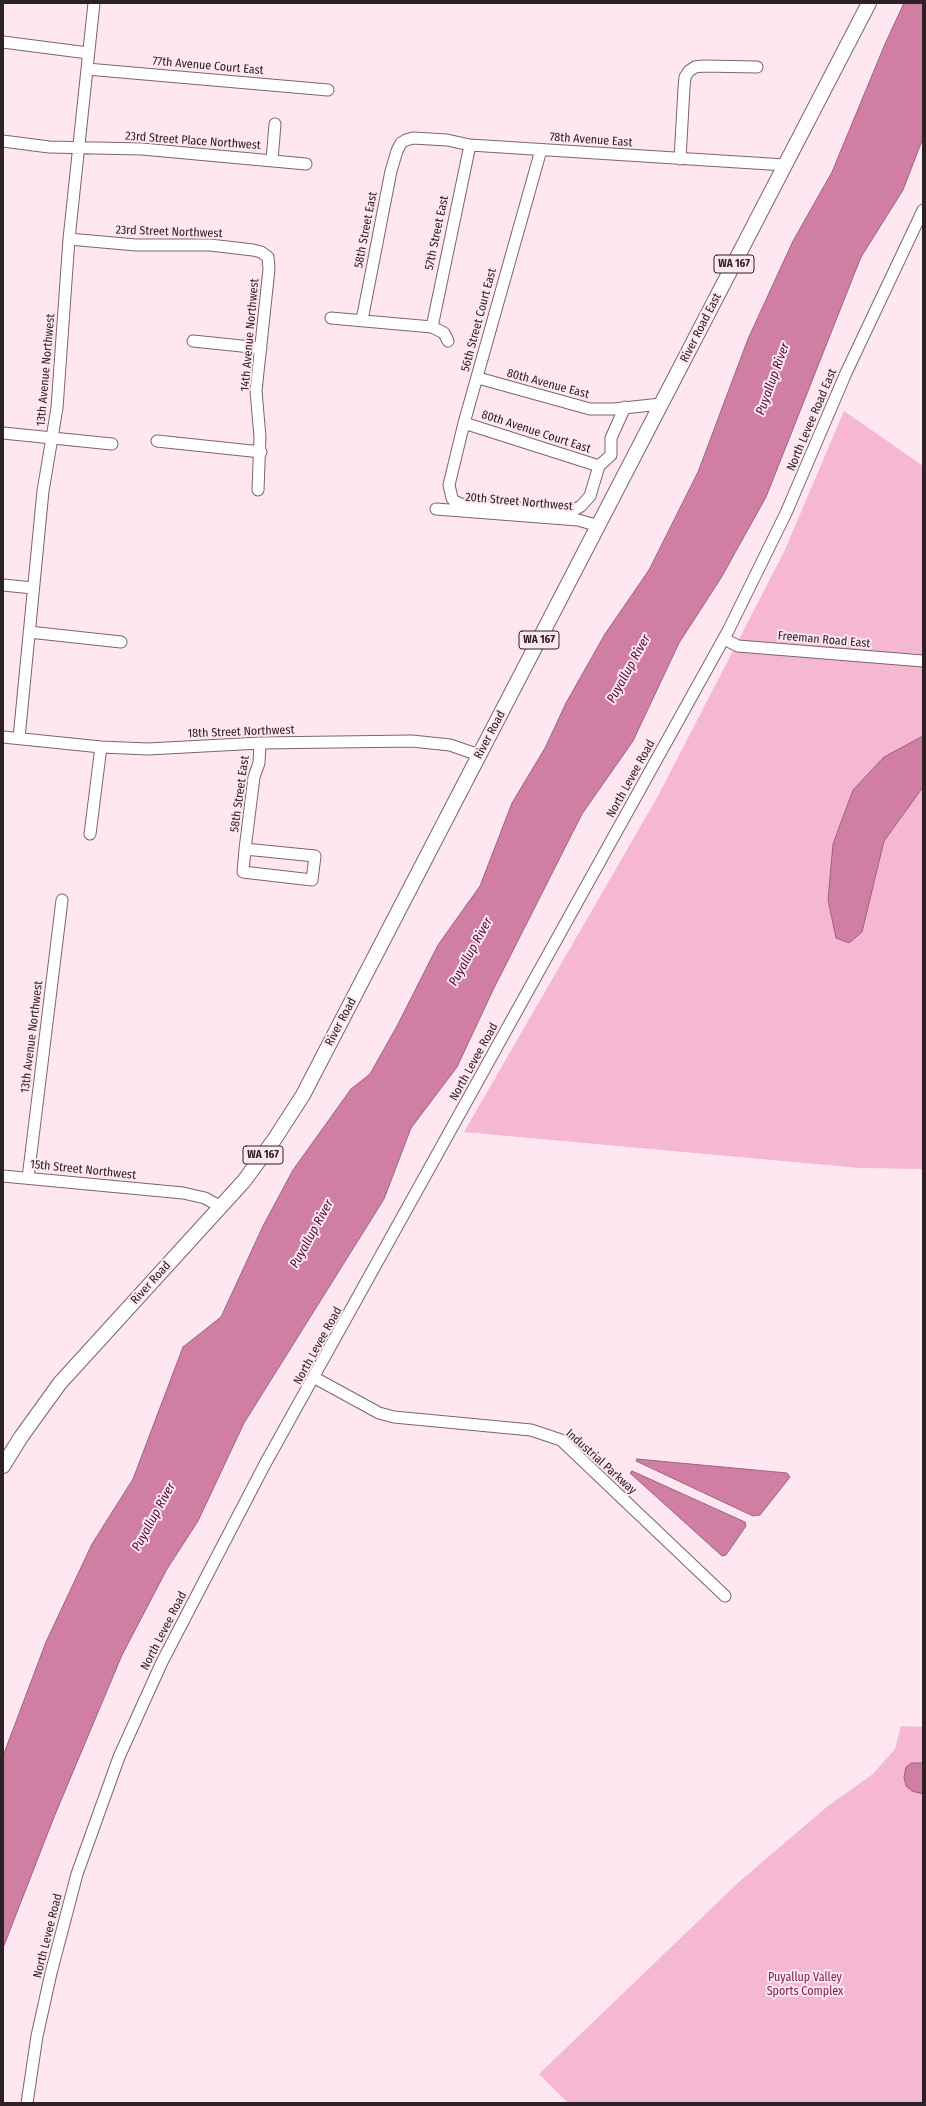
<!DOCTYPE html>
<html>
<head>
<meta charset="utf-8">
<style>
	body { margin:0 }
	#map { position:relative; width:926px; height:2106px; overflow:hidden; background:#ffe7f1; font-family:"Fira Sans Condensed",sans-serif }
	canvas { display:block }
	.frame { position:absolute; inset:0; border:4px solid #2c2126; pointer-events:none }
</style>
</head>
<body>
<div id="map">
<canvas width="926" height="2106"></canvas>
<div class="frame"></div>
</div>
<script>
const c = document.querySelector('canvas').getContext('2d');
c.lineJoin = 'round';
function fill(path, color) {
  c.fillStyle = color;
  c.fill(path, 'evenodd');
}
function toPath(rows) {
  const path = new Path2D();
  for (const r of rows) {
    path.moveTo(r[0], r[1]);
    for (let i = 2; i < r.length; i += 2) path.lineTo(r[i], r[i + 1]);
  }
  return path;
}
function trace(path, color, width, dash) {
  c.strokeStyle = color;
  c.lineWidth = width;
  c.lineCap = dash ? 'butt' : 'round';
  c.setLineDash(dash || []);
  c.stroke(path);
}
function write(font, color, halo, rows, align = 'center') {
  c.font = font + ' "Fira Sans Condensed",sans-serif';
  c.lineWidth = 4;
  c.setLineDash([]);
  c.textBaseline = 'middle';
  c.strokeStyle = halo;
  c.fillStyle = color;
  for (const [text, x, y, turn = 0] of rows) {
    c.save();
    c.translate(x, y);
    c.rotate((+turn || 0) * Math.PI / 180);
    c.textAlign = isNaN(turn) ? turn : align;
    if (halo) c.strokeText(text, 0, 0);
    c.fillText(text, 0, 0);
    c.restore();
  }
}
const green = toPath([
	[844,411,923,466,923,1169,860,1168,464,1132,658,796,784,552],
	[901,1726,923,1727,923,2103,568,2103,539,2074,740,1881,828,1806,873,1774,895,1749]
]);
const water = toPath([
	[904,3,923,3,923,138,903,190,861,257,766,497,721,578,679,643,633,741,582,814,493,990,457,1067,411,1128,384,1199,244,1423,198,1521,167,1569,122,1655,54,1817,3,1948,3,1756,46,1642,92,1544,133,1479,183,1347,221,1317,263,1226,293,1170,351,1089,370,1074,397,1026,438,945,480,886,512,803,545,748,566,703,605,634,649,570,698,472,748,339,793,241,832,172,885,44,904,3],
	[923,736,923,787,884,841,862,932,849,943,836,938,828,900,833,844,853,790,884,757,923,736],
	[637,1459,787,1473,790,1477,760,1515,753,1516,636,1461,637,1459],
	[632,1471,745,1522,746,1526,726,1555,722,1556,630,1473,632,1471],
	[912,1763,923,1763,923,1794,912,1791,906,1786,904,1777,906,1767,912,1763]
]);
const minor = toPath([
	[3,42,88,53],
	[87,69,328,90],
	[3,141,49,147,142,149,306,164],
	[541,150,464,423,449,485,452,498,454,501,461,504,558,511,574,510,581,506,590,496,599,466,611,455,611,438,625,407],
	[680,159,684,88,685,77,689,71,695,67,703,66,757,67],
	[272,160,275,124],
	[69,239,136,245,210,245,253,250,261,252,268,257,269,269,256,391,260,437,258,490],
	[331,318,432,327,444,333,448,341],
	[362,320,391,171,397,151,401,143,406,140,413,138,447,140,470,145,785,165],
	[432,327,470,145],
	[193,341,261,348],
	[478,378,590,409,614,409,661,404],
	[464,423,599,466],
	[3,433,112,444],
	[157,441,261,452],
	[436,509,578,520,599,526],
	[3,585,33,588],
	[29,632,121,642],
	[724,639,738,646,923,661],
	[3,737,101,747,148,749,260,743,412,741,450,745,479,755],
	[19,738,43,491,57,408,69,239,94,3],
	[90,834,101,747],
	[245,849,315,856,312,880,243,872,245,849,254,777,259,763,260,743],
	[3,1176,183,1193,205,1198,221,1207],
	[28,1178,62,900],
	[315,1378,379,1413,394,1417,531,1430,561,1440,725,1596],
	[27,2103,37,2036,51,1973,77,1874,119,1757,162,1662,265,1464,728,631,786,513,846,373,923,210]
]);
const major = toPath([
	[3,1466,21,1437,60,1383,244,1181,274,1140,303,1095,869,3]
]);
const shields = [
	[734,264,40],
	[539,640,40],
	[263,1155,40]
];
const shieldNames = [
	["WA 167",734,264],
	["WA 167",539,640],
	["WA 167",263,1155]
];
const streetNames = [
	["77th Avenue Court East",208,66,5],
	["78th Avenue East",591,140,4],
	["23rd Street Place Northwest",193,141,4],
	["58th Street East",366,230,-79],
	["23rd Street Northwest",169,232,2],
	["57th Street East",437,233,-78],
	["56th Street Court East",479,320,-75],
	["River Road East",701,328,-63],
	["14th Avenue Northwest",250,335,-85],
	["13th Avenue Northwest",46,370,-85],
	["80th Avenue East",548,384,15],
	["North Levee Road East",812,420,-67],
	["80th Avenue Court East",536,432,18],
	["20th Street Northwest",519,502,5],
	["Freeman Road East",824,640,5],
	["18th Street Northwest",241,732,-2],
	["River Road",490,735,-62],
	["North Levee Road",631,779,-61],
	["58th Street East",240,794,-82],
	["River Road",341,1022,-62],
	["13th Avenue Northwest",32,1037,-83],
	["North Levee Road",474,1062,-61],
	["15th Street Northwest",83,1170,6],
	["River Road",151,1283,-48],
	["North Levee Road",318,1346,-61],
	["Industrial Parkway",601,1462,42],
	["North Levee Road",164,1631,-63],
	["North Levee Road",48,1936,-76]
];
const parkNames = [
	["Puyallup Valley",805,1978],
	["Sports Complex",805,1992]
];
const waterNames = [
	["Puyallup River",773,379,-70],
	["Puyallup River",629,669,-61],
	["Puyallup River",471,952,-61],
	["Puyallup River",312,1234,-61],
	["Puyallup River",154,1517,-61]
];
fill(green, '#f6b7d3');
fill(water, '#d07ea4');
trace(water, '#9f627e', 1);
trace(minor, '#7d646f', 13);
trace(major, '#7d646f', 16);
trace(minor, '#fff', 11);
trace(major, '#fff', 14);
for (const [x, y, w] of shields) {
  const box = new Path2D();
  box.roundRect(x - w / 2, y - 9, w, 18, 3);
  c.fillStyle = '#ffe7f1';
  c.fill(box);
  trace(box, '#2c2126', 1);
}
write('bold 11px', '#2c2126', null, shieldNames);
write('12px', '#2c2126', '#ffe7f1', streetNames);
write('12px', '#812155', '#ffe7f1', parkNames);
write('italic 13px', '#530934', '#ffe7f1', waterNames);
</script>
</body>
</html>
